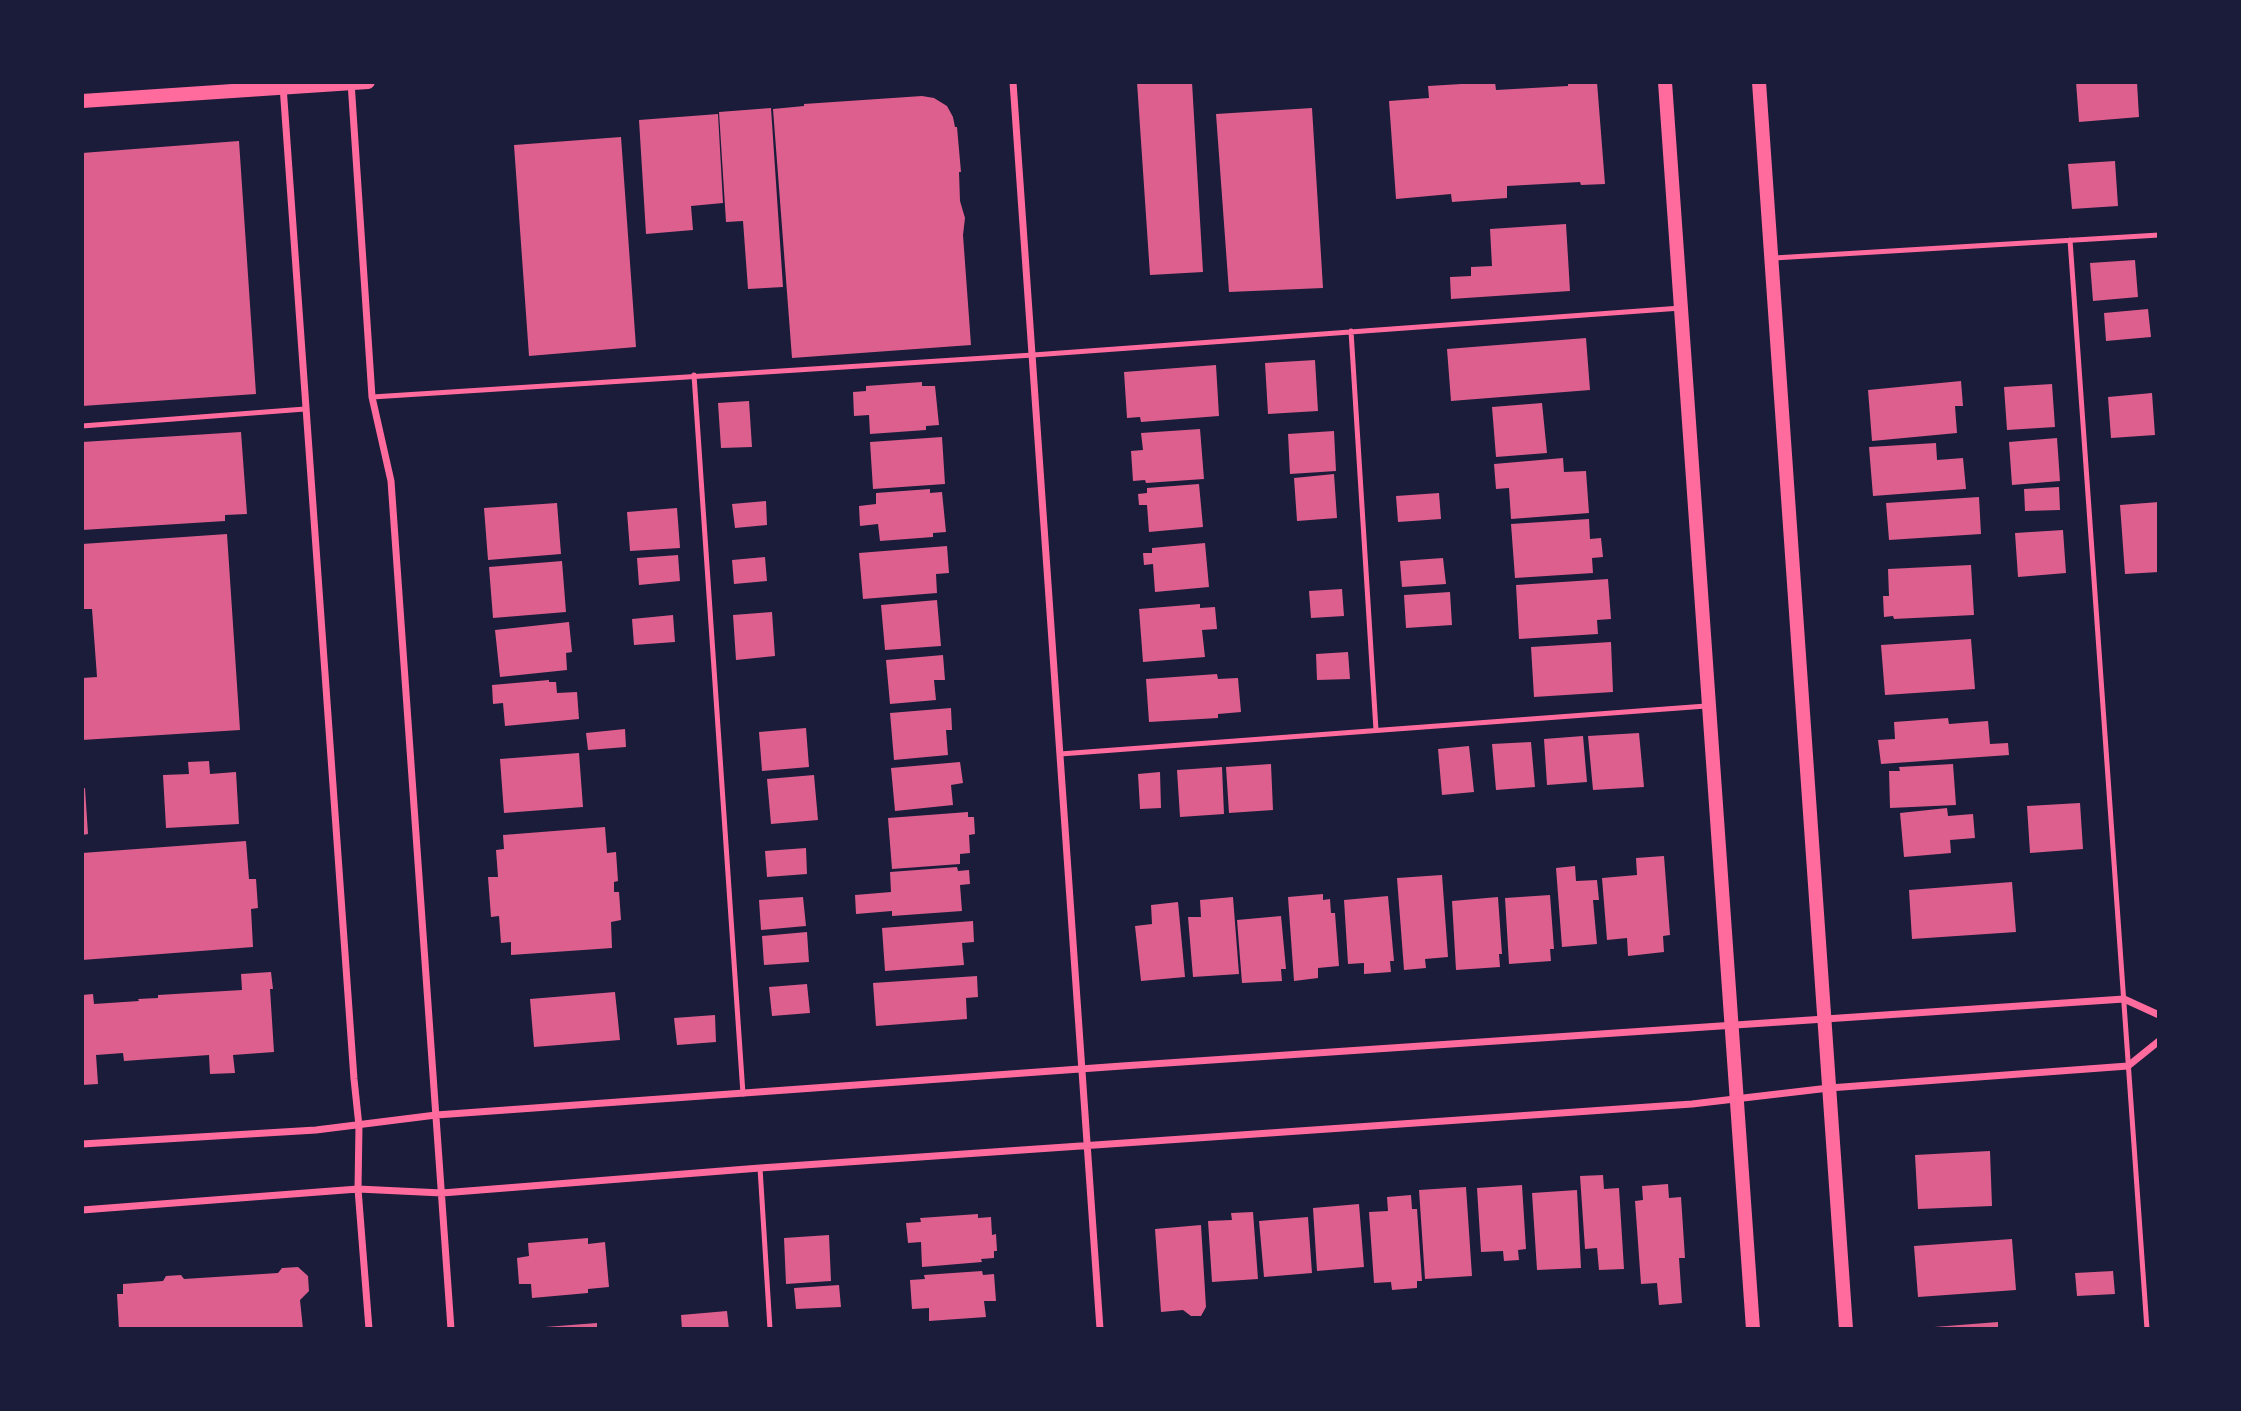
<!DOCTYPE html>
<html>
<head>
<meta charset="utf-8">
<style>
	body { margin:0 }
	#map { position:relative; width:2241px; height:1411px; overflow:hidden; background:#1b1b3a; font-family:"Archivo Narrow",sans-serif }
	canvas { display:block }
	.frame { position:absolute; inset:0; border:84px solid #1b1b3a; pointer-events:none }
</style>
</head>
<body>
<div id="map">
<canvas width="2241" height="1411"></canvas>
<div class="frame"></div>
</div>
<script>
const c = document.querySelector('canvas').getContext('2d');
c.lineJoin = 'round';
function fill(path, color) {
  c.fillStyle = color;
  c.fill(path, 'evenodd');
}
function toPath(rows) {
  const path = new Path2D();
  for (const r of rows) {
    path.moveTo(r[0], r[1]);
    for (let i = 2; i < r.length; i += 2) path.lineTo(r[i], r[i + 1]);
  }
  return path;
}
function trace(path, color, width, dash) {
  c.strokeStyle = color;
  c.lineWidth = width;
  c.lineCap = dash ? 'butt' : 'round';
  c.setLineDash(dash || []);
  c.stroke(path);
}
const building = toPath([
	[1137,82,1192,82,1203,272,1150,275],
	[1495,82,1496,90,1568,86,1568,82,1597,82,1605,184,1581,185,1580,182,1507,186,1507,198,1452,202,1451,194,1396,199,1389,101,1429,98,1428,86],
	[2076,82,2137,82,2139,117,2079,122],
	[922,96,934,98,947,106,953,117,955,127,957,127,961,172,959,172,960,201,965,218,963,235,971,345,792,358,773,109,804,106,804,104],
	[771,108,783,287,748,289,743,221,726,222,719,112],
	[1312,108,1323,288,1229,292,1216,114],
	[718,114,723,203,691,206,693,230,646,234,639,120],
	[621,137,636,347,529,356,514,145],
	[239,141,256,394,82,406,82,153],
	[2115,161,2118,206,2072,209,2068,164],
	[1566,224,1570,291,1451,299,1450,277,1471,276,1471,267,1492,266,1490,229],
	[2135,260,2138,297,2093,301,2090,263],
	[2148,309,2151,337,2106,341,2104,313],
	[1586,338,1590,390,1451,401,1447,349],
	[1315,360,1318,411,1268,414,1265,363],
	[1216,365,1219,416,1141,422,1140,417,1127,418,1124,372],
	[1961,381,1963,406,1955,406,1957,433,1872,441,1868,390],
	[922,382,922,386,935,386,939,425,926,426,926,430,870,434,869,415,854,416,853,392,866,391,866,386],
	[2052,384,2055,427,2007,430,2004,387],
	[2152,393,2155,435,2111,438,2108,397],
	[749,401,752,447,721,448,718,403],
	[1542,403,1547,453,1496,457,1492,407],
	[1200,429,1204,479,1146,483,1145,480,1133,481,1131,451,1143,450,1141,433],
	[1334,431,1336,471,1290,474,1288,434],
	[241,432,247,514,225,515,225,521,82,530,82,442],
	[942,437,945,484,873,489,870,442],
	[2057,438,2060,481,2012,485,2009,442],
	[1936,443,1937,460,1963,458,1966,489,1873,496,1869,447],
	[1563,458,1564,472,1586,471,1589,513,1511,519,1509,488,1496,489,1494,464],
	[1334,474,1337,518,1297,521,1294,478],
	[1199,484,1203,527,1149,532,1147,505,1139,505,1138,494,1147,493,1147,488],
	[2059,487,2060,510,2025,511,2024,489],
	[930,489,930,493,942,492,946,532,933,533,933,537,880,541,878,524,860,526,859,506,876,504,876,493],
	[1439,493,1441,519,1398,522,1396,496],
	[1979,497,1981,534,1889,540,1886,503],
	[766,501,767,525,735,528,732,504],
	[2159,502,2159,572,2125,574,2120,505],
	[557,503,561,554,488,560,484,508],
	[677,508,680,548,630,551,627,512],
	[1589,519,1590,539,1601,538,1603,557,1592,558,1593,573,1515,578,1511,524],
	[2063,530,2066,573,2018,577,2015,533],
	[227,534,240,730,82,740,82,678,97,677,92,609,82,609,82,544],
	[1205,543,1209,587,1155,592,1153,564,1144,565,1143,553,1152,553,1152,548],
	[947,546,949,573,936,574,937,593,863,599,859,553],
	[678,555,680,581,639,585,637,558],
	[765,557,767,581,734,584,732,560],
	[1443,558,1446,584,1402,587,1400,561],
	[562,561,566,612,493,618,489,567],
	[1971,565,1974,615,1894,619,1893,616,1884,617,1883,596,1889,596,1888,569],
	[1608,579,1611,619,1597,620,1598,634,1519,639,1516,585],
	[1342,589,1344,616,1311,618,1309,591],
	[1450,592,1452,625,1406,628,1404,595],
	[937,600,941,646,885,650,881,605],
	[1200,604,1200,608,1215,607,1217,629,1202,630,1205,657,1143,662,1139,609],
	[772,612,775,656,736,660,733,615],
	[673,615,675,642,634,645,632,619],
	[569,622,572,652,566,653,567,670,500,677,495,630],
	[1971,639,1975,689,1885,695,1881,645],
	[1611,642,1613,692,1534,697,1531,647],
	[1348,652,1350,679,1317,680,1316,654],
	[943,655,945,680,934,680,936,700,890,704,886,660],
	[1217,674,1218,679,1238,678,1241,712,1218,714,1218,718,1149,722,1146,679],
	[549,680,549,682,556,682,557,693,577,692,579,719,505,726,503,703,493,704,492,685],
	[951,708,952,730,946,730,948,755,894,760,890,713],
	[1948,718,1949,724,1988,721,1990,744,2008,743,2009,755,1881,764,1878,740,1895,739,1894,722],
	[806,728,809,767,762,771,759,732],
	[625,729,626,747,588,750,586,733],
	[1639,733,1644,787,1593,790,1588,736],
	[1583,736,1587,782,1547,785,1544,739],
	[1531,742,1535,787,1496,790,1492,744],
	[1469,746,1474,792,1442,795,1438,749],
	[579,753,583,807,504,813,500,759],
	[209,761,210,774,236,772,239,824,166,828,163,775,189,774,188,762],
	[960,762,963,783,951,785,953,805,895,811,891,768],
	[1271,764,1273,810,1229,813,1226,767],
	[1953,764,1956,805,1890,808,1889,771,1900,771,1899,767],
	[1222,767,1224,814,1180,817,1177,770],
	[1160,772,1161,808,1140,809,1138,774],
	[814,775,818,820,771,824,767,779],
	[85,788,88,834,82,835,82,789],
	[2080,803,2083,849,2030,853,2027,806],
	[1947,808,1948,816,1973,814,1975,838,1950,840,1951,853,1904,857,1900,813],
	[968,812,968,817,974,817,975,834,969,835,970,853,960,854,960,864,892,869,888,818],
	[605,827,607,853,616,852,618,881,614,882,614,892,619,892,621,920,611,922,612,948,511,955,511,942,501,943,499,916,491,917,488,877,498,877,496,850,504,849,503,835],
	[246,841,249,879,256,879,258,908,251,909,253,947,82,960,82,853],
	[806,848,807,874,767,877,765,851],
	[1664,856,1670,935,1663,936,1664,952,1628,956,1627,938,1607,940,1602,878,1637,875,1636,858],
	[1575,866,1576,881,1597,880,1599,900,1593,900,1597,944,1562,947,1556,868],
	[957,867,958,871,969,870,970,884,960,885,962,911,892,916,892,911,856,914,855,895,891,892,890,872],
	[1442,875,1448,957,1425,959,1426,968,1404,970,1397,878],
	[2012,882,2016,932,1912,939,1909,890],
	[1323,894,1323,900,1330,899,1331,913,1335,913,1339,966,1318,968,1318,978,1294,981,1288,897],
	[1550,895,1554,949,1550,949,1551,961,1509,964,1505,898],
	[1388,896,1394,961,1390,961,1391,972,1364,974,1364,963,1348,964,1344,900],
	[803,897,806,926,761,930,759,900],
	[1233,897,1239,974,1193,977,1188,917,1201,917,1200,900],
	[1498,897,1502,954,1499,954,1500,967,1456,970,1452,901],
	[1178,902,1185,977,1141,981,1135,926,1152,924,1151,905],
	[1281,916,1286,969,1281,969,1282,981,1242,983,1237,920],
	[973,921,974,942,962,943,964,965,885,971,882,928],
	[807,932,809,962,764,965,762,936],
	[271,972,273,989,270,989,274,1052,233,1055,235,1073,210,1074,209,1055,124,1061,123,1053,96,1055,98,1084,82,1085,82,995,93,994,94,1004,139,1001,138,999,158,998,158,995,242,990,241,974],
	[977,976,978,997,966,998,967,1019,876,1026,873,983],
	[807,984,810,1013,772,1016,769,987],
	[615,992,620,1040,534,1047,530,999],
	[715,1015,716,1042,677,1045,674,1018],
	[1990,1151,1992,1206,1918,1209,1915,1155],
	[1603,1175,1604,1189,1619,1188,1624,1269,1599,1270,1597,1248,1585,1249,1580,1176],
	[1668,1184,1669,1198,1681,1197,1685,1258,1679,1258,1682,1303,1659,1305,1657,1283,1641,1284,1635,1201,1643,1200,1642,1186],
	[1522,1185,1526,1249,1518,1250,1519,1260,1504,1261,1503,1251,1481,1252,1477,1188],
	[1466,1187,1472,1276,1425,1279,1419,1190],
	[1577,1190,1581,1268,1537,1270,1532,1193],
	[1411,1195,1412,1209,1417,1209,1422,1281,1417,1281,1417,1288,1392,1290,1391,1282,1374,1283,1369,1212,1388,1211,1387,1197],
	[1359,1204,1364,1267,1317,1271,1313,1208],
	[1253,1212,1258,1279,1212,1282,1208,1221,1232,1220,1231,1213],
	[978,1214,978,1218,991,1217,992,1235,996,1234,997,1251,994,1251,994,1258,981,1259,982,1262,922,1267,921,1242,908,1243,906,1223,921,1222,920,1218],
	[1308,1217,1312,1273,1264,1277,1259,1221],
	[1201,1225,1206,1307,1201,1316,1191,1316,1183,1310,1161,1312,1155,1229],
	[829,1235,831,1281,786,1284,784,1238],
	[588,1238,588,1244,605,1242,609,1287,588,1289,588,1293,532,1298,531,1284,519,1284,517,1258,529,1256,528,1243],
	[2012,1239,2016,1290,1918,1297,1914,1246],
	[298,1267,308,1276,309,1291,300,1300,303,1329,119,1329,117,1294,123,1294,123,1284,163,1281,166,1276,181,1275,184,1279,278,1273,282,1268],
	[982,1271,983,1275,994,1274,996,1301,984,1301,986,1317,929,1321,929,1308,912,1309,910,1280,925,1279,924,1275],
	[2113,1271,2115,1294,2077,1296,2075,1273],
	[839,1285,841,1307,796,1309,794,1288],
	[727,1311,729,1329,682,1329,681,1315],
	[1998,1322,1998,1329,1934,1329,1934,1327],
	[597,1323,597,1329,545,1329,545,1327]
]);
const service = toPath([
	[2070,240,2147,1329],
	[1774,258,2159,235],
	[1351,331,1376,730],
	[694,375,743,1094],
	[372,397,1033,355,1681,308],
	[82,426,305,409],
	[1060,754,1706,706],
	[760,1168,770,1329]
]);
const minor = toPath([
	[351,82,372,397,391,481,451,1329],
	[1013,82,1100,1329],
	[283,86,354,1079,359,1126,358,1189,369,1329],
	[82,1144,316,1130,436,1115,1122,1066,2124,999,2159,1015],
	[82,1210,358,1189,442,1193,760,1168,1692,1104,1829,1088,2128,1066,2159,1041]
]);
const secondary = toPath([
	[1665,82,1753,1329],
	[1759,82,1846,1329],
	[82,101,368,82]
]);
fill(building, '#dd5f8e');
trace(service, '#ff6b9d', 5);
trace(minor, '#ff6b9d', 7);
trace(secondary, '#ff6b9d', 14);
</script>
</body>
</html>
